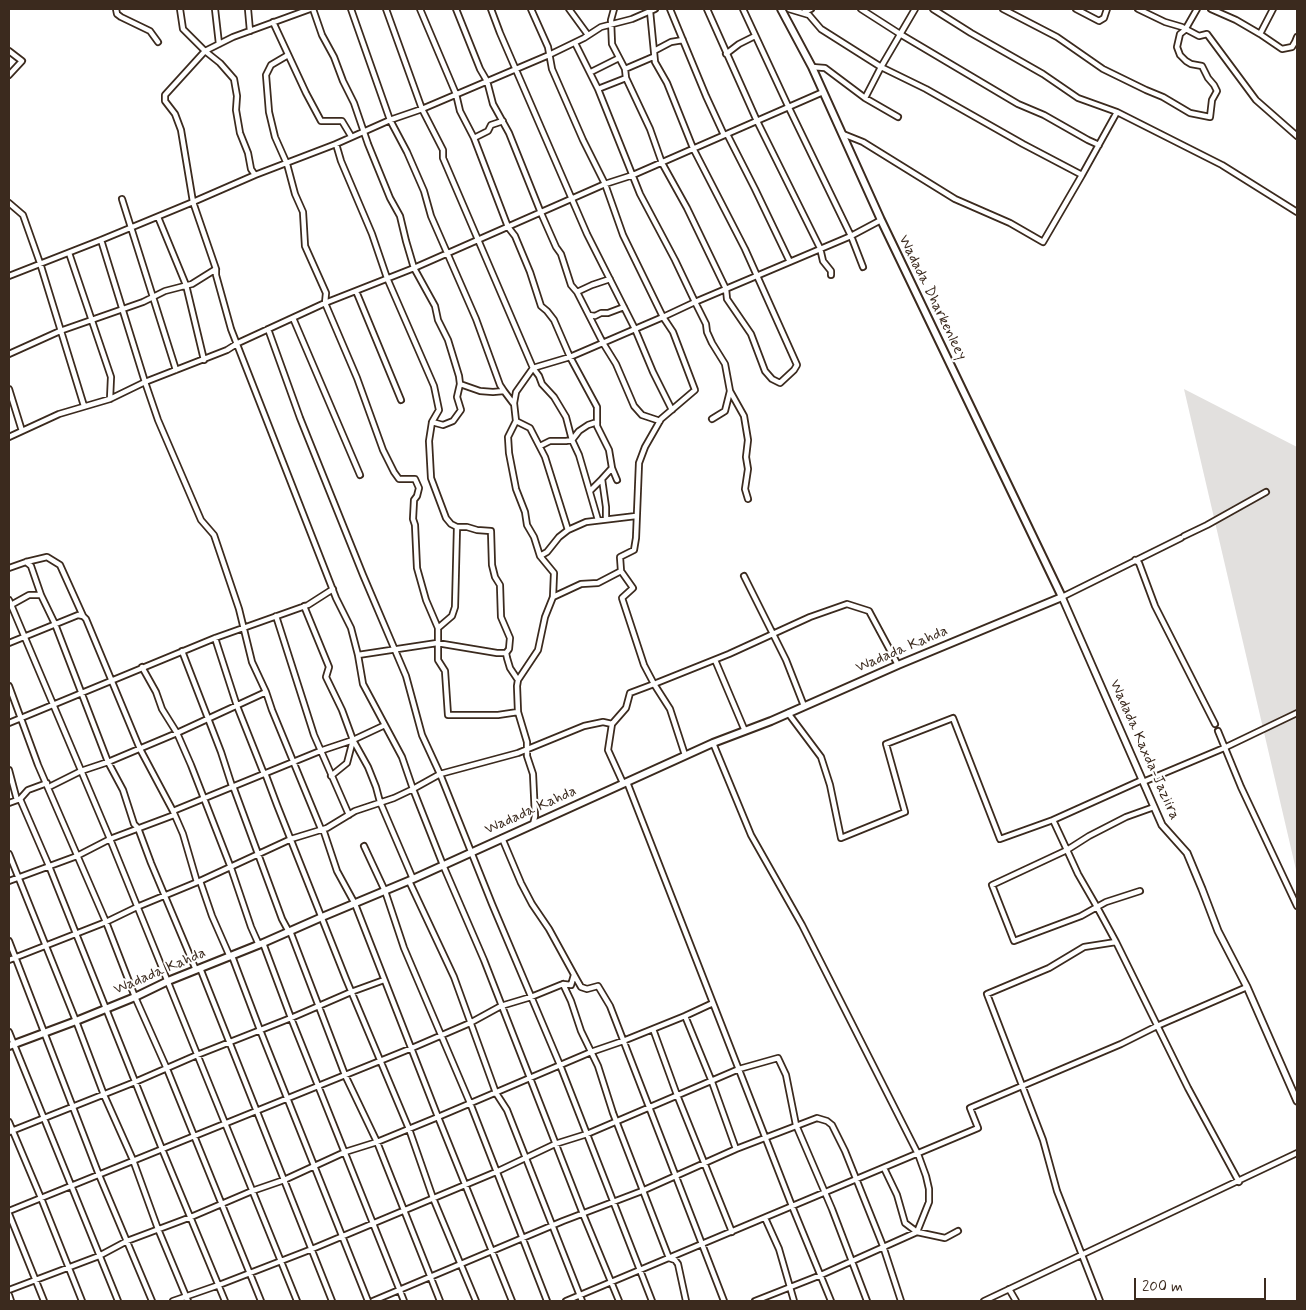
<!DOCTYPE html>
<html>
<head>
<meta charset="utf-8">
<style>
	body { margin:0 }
	#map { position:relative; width:1306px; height:1310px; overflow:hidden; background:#fff; font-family:Mynerve,sans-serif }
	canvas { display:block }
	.frame { position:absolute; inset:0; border:10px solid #3b2a1e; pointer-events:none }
	.scale { position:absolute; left:1134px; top:1278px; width:132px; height:22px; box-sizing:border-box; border:2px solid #3b2a1e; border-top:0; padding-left:6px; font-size:15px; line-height:18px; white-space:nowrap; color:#3b2a1e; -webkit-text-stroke:4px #fff; paint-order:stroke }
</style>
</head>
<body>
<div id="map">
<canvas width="1306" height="1310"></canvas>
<div class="frame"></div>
<div class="scale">200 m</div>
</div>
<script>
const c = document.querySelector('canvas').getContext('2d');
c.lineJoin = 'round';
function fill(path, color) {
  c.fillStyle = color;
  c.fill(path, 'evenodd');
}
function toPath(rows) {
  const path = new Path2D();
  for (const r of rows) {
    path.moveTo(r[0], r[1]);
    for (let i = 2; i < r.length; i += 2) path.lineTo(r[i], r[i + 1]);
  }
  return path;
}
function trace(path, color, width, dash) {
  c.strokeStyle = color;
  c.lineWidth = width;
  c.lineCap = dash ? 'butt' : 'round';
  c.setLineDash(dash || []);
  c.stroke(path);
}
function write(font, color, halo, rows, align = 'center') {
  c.font = font + ' Mynerve,sans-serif';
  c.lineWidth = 4;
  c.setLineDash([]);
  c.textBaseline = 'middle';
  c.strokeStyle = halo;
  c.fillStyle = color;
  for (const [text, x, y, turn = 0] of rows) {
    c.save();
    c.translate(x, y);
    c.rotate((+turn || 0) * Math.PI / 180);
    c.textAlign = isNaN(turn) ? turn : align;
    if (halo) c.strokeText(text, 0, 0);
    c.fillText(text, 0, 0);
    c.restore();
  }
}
const green = toPath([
	[1184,389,1297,447,1297,874]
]);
const minor = toPath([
	[116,9,117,14,121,17,150,31,158,42],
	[180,9,183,29,205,51,220,63,234,79,237,96,236,110,240,133,248,153,251,169,255,175,193,202,216,269,216,275,231,329,336,598,351,628,358,655,363,684,402,757,413,789,440,774,518,753,584,726,603,722,612,724],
	[215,9,219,44],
	[248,9,250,31],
	[313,9,322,35,334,57,343,81,354,103,368,144,390,198,400,216,406,241,414,268,435,306,438,320,448,340,459,376,460,384,457,397,461,410,453,421,443,425,432,422,429,441,431,478,446,518,451,524,457,527,467,527,477,530,491,531,492,565,495,577,500,585,501,617,510,638,509,649,506,653,507,658,510,668,518,680,517,686,518,712,527,742,527,756,533,774,535,816,533,825],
	[351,9,390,120,407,152,424,191,431,216,476,319,500,385,504,391],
	[386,9,422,109,443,150,443,158,533,368,539,376,542,384,554,397,566,417,572,440,566,441,550,441,540,446],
	[420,9,456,94,460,111,474,138,508,227,515,236,530,272,541,306,547,311,554,320,570,357,597,407,597,426,609,450,612,468],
	[456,9,480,69,487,81,493,104,509,133,541,213,556,247,561,254,571,285,577,292,592,285,610,279],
	[491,9,500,33,587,234,635,329,653,372,672,410],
	[531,9,548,47,552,69,583,140,605,184,623,235,663,317,673,332,695,390,661,419,645,447,639,463,636,538,634,550,620,557,621,571,633,588,622,598,644,665,654,684,630,693,626,708,612,724,608,750,623,783],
	[569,9,588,35],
	[614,9,611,20,612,44,625,69,626,78,650,129,662,163,687,208,726,289,727,299,751,334,765,371,772,379,780,383,794,370,797,365,745,249,693,148,667,83,655,62,650,11],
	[670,9,706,96,724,135],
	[707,9,757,121,820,248,823,261,831,271,831,275],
	[743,9,789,108,851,236,863,267],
	[789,9,809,15,821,29,881,67,926,89,1023,144,1082,175,1043,242,1010,223,955,199,863,142,843,134],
	[861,9,900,34,1018,104,1044,115,1088,140,1099,145],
	[933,9,971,33,1043,74,1078,98,1117,112,1222,165,1297,212],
	[1003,9,1057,37,1103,69,1146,90,1163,97,1190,113,1210,117,1212,100,1217,91,1214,85,1208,78,1202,66,1191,64,1186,61,1180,55,1177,47,1180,34,1185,30,1197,9],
	[1076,9,1099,21,1104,18,1107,9],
	[1138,9,1165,22,1182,27,1199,36,1207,34,1256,100,1297,136],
	[1211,9,1236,20,1260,34,1282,49,1292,47,1295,42],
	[804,12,811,9],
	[273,22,306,93,321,121,342,121,351,136],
	[1260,34,1273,9],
	[1297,37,1295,42,1297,43],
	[9,51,22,61,9,75],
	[654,51,671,42,683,40],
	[726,54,739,44,755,36],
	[288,55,271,65,266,75,269,112,275,137,287,164,295,194,303,212,305,246,326,293,325,303,357,378,383,450,394,472,399,479,415,479,419,488,417,496,414,500,413,519,415,525,417,568,426,600,438,628,438,660,445,671,448,715,498,715,518,712],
	[812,67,825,68,865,98,898,117],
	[625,69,653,57],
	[591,72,619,58],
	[598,89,626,78],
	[865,98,881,67,915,9],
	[727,134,755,189,789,260],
	[474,138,488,131,491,125,503,121],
	[255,175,336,144],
	[1082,175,1117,112],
	[122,199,176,370],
	[9,203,23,215,40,263,84,406],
	[158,217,186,285,204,360],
	[101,240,145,382,158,420,201,520,214,535,239,609,252,662,266,692,272,710,321,829],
	[69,253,111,377,110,399],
	[9,276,101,240,193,202,181,130,175,114,165,101,165,95,205,51,233,37,310,9],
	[356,291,401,400],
	[577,292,603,343,616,364,634,406,642,415,660,421],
	[589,315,595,316,601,313,608,313,624,307],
	[293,318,360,475],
	[268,329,300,418,363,575,406,676,422,735,440,774,492,904,560,1065,652,1301],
	[9,354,60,331,143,302,165,291,192,284,216,269],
	[460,384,480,391,493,392,504,391,513,403],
	[9,389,22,431],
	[730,391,744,416,748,440,746,457,748,469,745,489,748,499],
	[712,419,725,411,730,391,725,364,712,343,707,332,706,324,695,302,851,236,881,220],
	[516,421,530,428,545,457,568,530],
	[432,422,439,410,434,386,387,278,372,234,341,161,336,144,390,120,422,109,549,55,584,38,601,27,632,19,655,9],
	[597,422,588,425,579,431,572,440,579,455,598,520],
	[9,437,59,414,110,399,145,382,227,350,238,343,325,303,414,268,605,184,633,175,823,92],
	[590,491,602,479],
	[606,519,606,507,602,479,612,468,617,480],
	[1184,536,1207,525,1266,492],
	[540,556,547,552,559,537,568,530,586,522,636,516],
	[1135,560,1139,563,1155,606,1215,724],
	[26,562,31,566,41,595,55,624,108,762,123,790,134,824,138,828,151,863,196,970],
	[9,568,26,562,47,557,60,565,83,616],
	[744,576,786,660,804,706],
	[553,597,581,584,598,583,621,571],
	[1062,597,1181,538],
	[9,600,110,839,297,1301],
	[11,605,29,595,41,595],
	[304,606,329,667,326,677,342,710,353,740,368,767,376,787,380,802,413,879],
	[276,616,314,735,349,815],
	[438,628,452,616,455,607,457,527],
	[215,638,237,706,264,774],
	[9,643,78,615,83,616,86,619,140,749,173,811,183,834,197,882],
	[182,651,221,752,232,786],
	[358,655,437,643,497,653,506,653],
	[715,660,745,731],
	[142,667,156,692,162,709,177,733,191,765,231,868,251,927,259,945],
	[518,680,538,650,545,617,553,597,554,573,540,556,534,537,527,525,525,512,516,489,509,453,508,437,516,421,514,403,516,392,533,368,570,357,663,317,695,302,675,260,640,194,598,89,575,43],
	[9,686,38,765,106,922,135,997,167,1069,261,1301],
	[788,713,821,757,830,785,841,838,905,812,886,744,953,718,1000,839,1053,820,1067,850,1078,874,1097,907,1081,916,1014,941,992,885,1067,850,1089,836,1126,817,1154,807],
	[9,723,215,638,308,605,333,589],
	[1218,731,1241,787,1297,906],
	[713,743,751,835,802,925,918,1154,926,1176,929,1189,929,1202,917,1232,905,1223,897,1195,884,1168],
	[685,755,670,709,654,684,729,654,810,617,847,604,869,611,898,665],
	[9,770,17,800],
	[265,773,277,805,346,979,409,1129,433,1198,476,1301],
	[331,776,347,763,353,740,385,725],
	[627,782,792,1206,831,1301],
	[1143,782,1224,748,1297,713],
	[233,786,282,919,289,932],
	[49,787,81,771,108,762,177,733,266,692],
	[20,799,49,866,162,1149,225,1301],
	[9,803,20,799,28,790,47,783],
	[173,811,320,751,353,740],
	[1053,820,1142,780],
	[323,829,337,871,355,904,438,1117,512,1301],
	[502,838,521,883,532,904,549,929,577,980,581,987,587,989,598,986,610,1006,724,1301],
	[364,846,385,891,404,948,470,1103,547,1301],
	[9,854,76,1021,104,1095,133,1160,158,1229,188,1301],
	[9,881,77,856,110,839,174,815],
	[200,881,212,916,230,957],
	[409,881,454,977,496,1093,507,1110,582,1301],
	[1140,891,1106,902,1097,907,1116,942,1188,1088,1239,1182],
	[290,931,345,1075,377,1142,440,1301],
	[9,941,99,1175,152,1301],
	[263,943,291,1018,404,1301],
	[232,956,260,1030,368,1301],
	[9,960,106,922,137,907,200,881,291,839,327,828,355,811,394,798,413,789,443,865,484,960,583,1214,619,1301],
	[200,968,332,1301],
	[574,975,571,985,563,984,571,1001,581,1031,598,1066,613,1113,669,1258,675,1260,678,1264,686,1301],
	[685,1016,712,1082,736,1149],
	[653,1029,677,1095,732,1232],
	[9,1032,118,1301],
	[9,1122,41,1198,82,1301],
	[9,1132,135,1082,197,1055,291,1018,351,992,384,980],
	[9,1211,412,1048,470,1023,501,1006,531,997,563,984],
	[9,1214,44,1301],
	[765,1218,779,1249,794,1301],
	[1009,1289,1016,1301],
	[9,1290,99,1256,127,1241,191,1217,252,1191,284,1180,345,1152,377,1142,438,1117,591,1052,623,1041,685,1016,713,1003],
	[9,1295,11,1301],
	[173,1301,219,1285,312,1249,496,1172,555,1144,587,1134,739,1069,778,1058,786,1075,796,1125,832,1209,867,1301],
	[373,1301,563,1221,642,1191,736,1149,817,1118,827,1121,832,1125,845,1151,883,1246,901,1301],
	[566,1301,978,1128,970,1108,1121,1044,1157,1026,1247,987],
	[755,1301,821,1275,917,1232,945,1238,958,1231],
	[984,1301,1297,1153],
	[1100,1301,1057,1191,1043,1140,987,994,1049,968,1084,947,1116,942]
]);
const tertiary = toPath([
	[1062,597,1162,825,1187,853,1202,889,1218,931,1247,987,1297,1101]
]);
const secondary = toPath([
	[9,1046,76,1021,135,997,168,981,263,943,322,917,413,879,713,743,771,721,898,665,1062,597,881,220,812,67,781,9]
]);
const streetNames = [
	["Wadada Dharkenleey",932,298,64],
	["Wadada Kahda",902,650,-23],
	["Wadada Kaxda-Jaziira",1144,750,66],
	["Wadada Kahda",531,811,-24],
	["Wadada Kahda",160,972,-23]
];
fill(green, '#e2e0de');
trace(minor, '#3b2a1e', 8);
trace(tertiary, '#3b2a1e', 9);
trace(secondary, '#3b2a1e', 10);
trace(minor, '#fff', 4.5);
trace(tertiary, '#fff', 5.5);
trace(secondary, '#fff', 6);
write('15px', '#3b2a1e', '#fff', streetNames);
</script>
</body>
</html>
